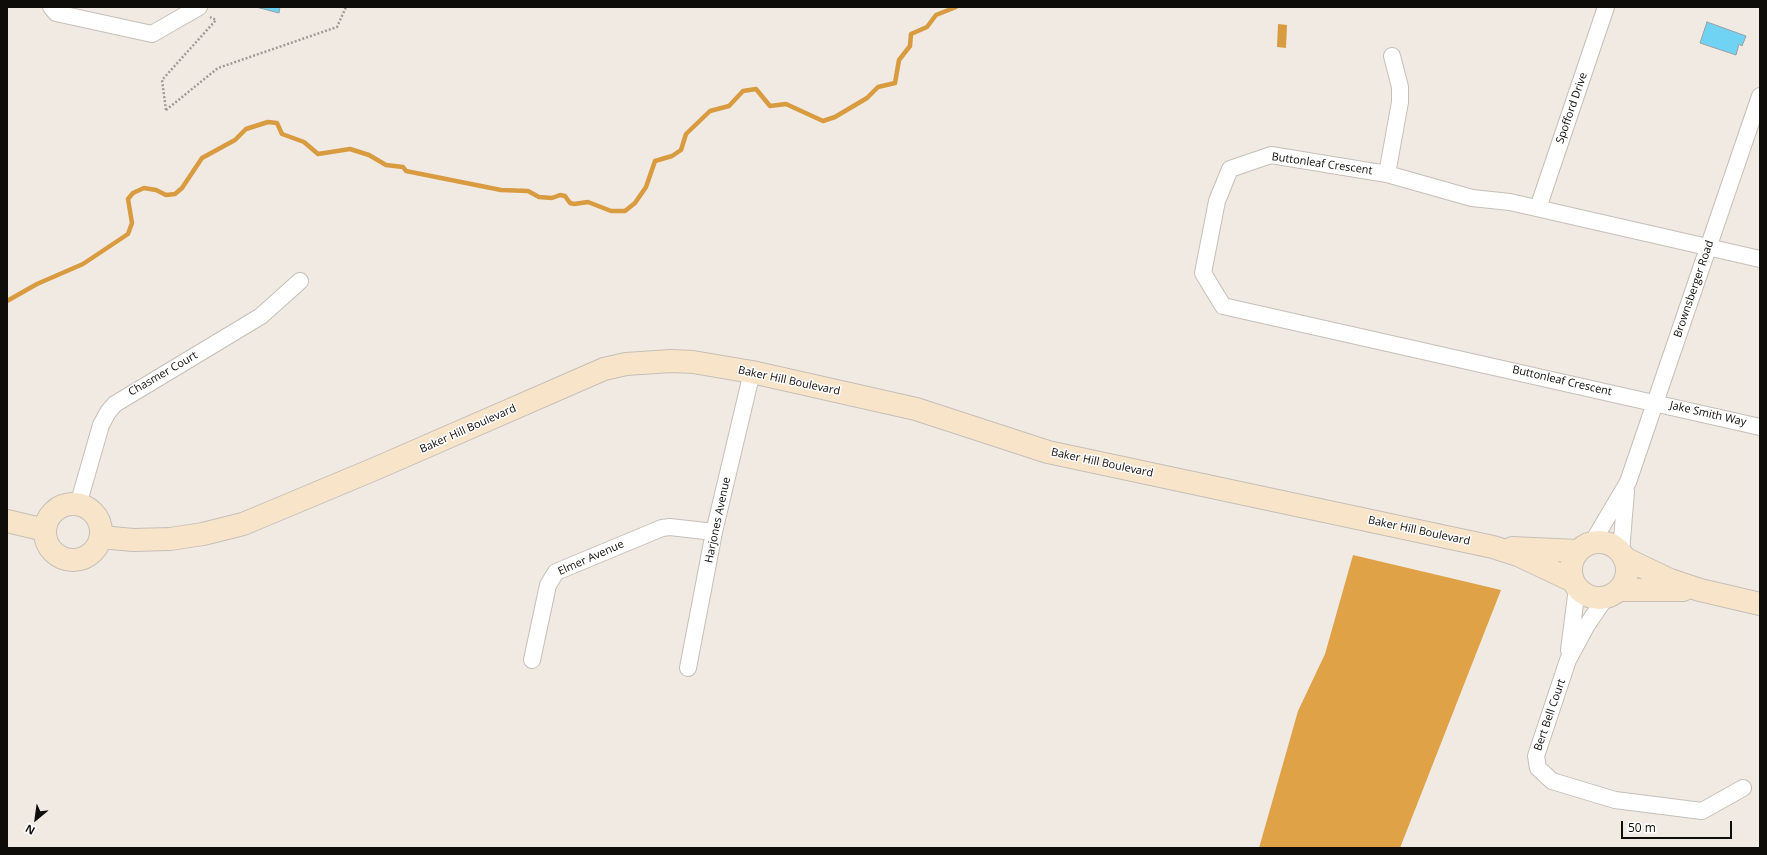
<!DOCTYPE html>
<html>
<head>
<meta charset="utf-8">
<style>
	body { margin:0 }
	#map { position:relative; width:1767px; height:855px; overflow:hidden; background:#f1eae3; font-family:"Open Sans",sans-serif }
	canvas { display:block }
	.frame { position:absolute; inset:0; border:8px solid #0f0d0a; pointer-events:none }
	.north { position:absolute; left:16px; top:799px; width:40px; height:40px; -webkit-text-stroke:3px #fff; paint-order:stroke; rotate:209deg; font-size:11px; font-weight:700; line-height:16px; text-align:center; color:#0f0d0a }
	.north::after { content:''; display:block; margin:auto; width:14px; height:18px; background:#0f0d0a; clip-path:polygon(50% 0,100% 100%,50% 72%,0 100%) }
	.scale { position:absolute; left:1621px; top:821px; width:111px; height:18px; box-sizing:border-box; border:2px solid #0f0d0a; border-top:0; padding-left:5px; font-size:12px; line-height:14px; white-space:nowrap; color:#0f0d0a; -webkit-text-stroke:3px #fff; paint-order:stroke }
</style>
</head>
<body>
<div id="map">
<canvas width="1767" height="855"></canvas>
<div class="frame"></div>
<div class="north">N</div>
<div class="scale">50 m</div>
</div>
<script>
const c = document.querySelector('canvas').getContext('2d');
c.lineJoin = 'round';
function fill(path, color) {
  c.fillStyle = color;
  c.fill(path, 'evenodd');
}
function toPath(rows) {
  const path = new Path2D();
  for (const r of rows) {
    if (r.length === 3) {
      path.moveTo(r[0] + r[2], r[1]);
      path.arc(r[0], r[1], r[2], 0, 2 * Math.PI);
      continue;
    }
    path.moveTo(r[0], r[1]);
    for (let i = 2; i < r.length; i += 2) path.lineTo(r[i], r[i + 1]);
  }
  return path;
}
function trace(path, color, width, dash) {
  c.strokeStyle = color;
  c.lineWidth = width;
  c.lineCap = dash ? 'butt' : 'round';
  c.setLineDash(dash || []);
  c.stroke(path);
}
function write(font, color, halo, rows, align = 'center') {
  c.font = font + ' "Open Sans",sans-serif';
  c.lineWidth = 3;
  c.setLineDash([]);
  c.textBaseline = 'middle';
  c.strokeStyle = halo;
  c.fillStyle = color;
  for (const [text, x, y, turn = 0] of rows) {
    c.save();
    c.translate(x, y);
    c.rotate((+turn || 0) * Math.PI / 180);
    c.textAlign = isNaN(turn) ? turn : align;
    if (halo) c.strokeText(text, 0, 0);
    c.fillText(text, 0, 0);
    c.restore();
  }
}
const forest = toPath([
	[1353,555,1501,590,1400,848,1259,848,1298,711,1325,654]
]);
const water = toPath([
	[1278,24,1287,25,1286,48,1277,47]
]);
const stream = toPath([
	[7,301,37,284,83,264,128,234,132,223,128,199,133,193,144,188,156,190,166,195,175,194,182,188,202,158,235,140,246,129,268,122,277,123,282,134,304,142,318,154,350,149,369,155,386,165,403,167,406,171,501,190,528,191,539,197,552,198,560,195,565,196,570,203,574,204,588,202,611,211,625,211,635,203,646,187,655,161,672,156,681,150,686,134,710,111,729,106,743,91,756,89,770,106,786,104,823,121,835,117,867,98,878,87,895,83,899,60,910,46,911,34,927,27,936,15,956,7]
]);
const building = toPath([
	[256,7,280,7,279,13,256,7],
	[1707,22,1746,36,1742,46,1739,44,1736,55,1700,43,1707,22]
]);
const path = toPath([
	[166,110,218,68,337,27,346,7],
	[166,110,162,80,216,20,210,17]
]);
const street = toPath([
	[51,7,56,13,152,34,199,7],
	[1387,174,1400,102,1400,87,1392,56],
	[1538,208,1606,7],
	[1760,259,1510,202,1472,198,1387,174,1271,155,1230,169,1217,201,1203,273,1223,306,1760,427],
	[78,505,101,425,108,412,115,404,261,316,300,281],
	[1592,543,1628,482,1760,96],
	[1621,552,1626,491],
	[1606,597,1587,625,1568,660,1536,756,1538,768,1552,781,1615,800,1702,811,1743,788],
	[1569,650,1577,588],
	[532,660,548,585,556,572,662,528,670,527,714,532],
	[688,668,714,532,752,372]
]);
const secondary = toPath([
	[73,532,28],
	[7,521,45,530],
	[101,537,133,540,170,539,203,534,243,524,377,468,604,369,626,364,671,361,693,362,752,372,916,409,1048,452,1493,547,1518,555,1573,581],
	[1599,570,28],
	[1512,548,1578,551],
	[1624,558,1670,580,1700,590,1760,604],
	[1619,590,1683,590]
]);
const streetNames = [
	["Spofford Drive",1572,108,-71],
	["Buttonleaf Crescent",1322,164,8],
	["Brownsberger Road",1694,289,-71],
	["Chasmer Court",163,374,-30],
	["Baker Hill Boulevard",789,381,12],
	["Buttonleaf Crescent",1562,381,13],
	["Jake Smith Way",1708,414,13],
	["Baker Hill Boulevard",468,429,-24],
	["Baker Hill Boulevard",1102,463,12],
	["Harjones Avenue",718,520,-78],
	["Baker Hill Boulevard",1419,531,12],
	["Elmer Avenue",591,558,-24],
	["Bert Bell Court",1550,715,-71]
];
fill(forest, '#dfa247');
fill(water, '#d99b40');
trace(stream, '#d99b40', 4.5);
fill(building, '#71d3f4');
trace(building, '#97a0a4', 1);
trace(street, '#c5bfb8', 18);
trace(secondary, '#c5bfb8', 24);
trace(path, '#a09b95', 2.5, [2, 2]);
trace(street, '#fff', 16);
trace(secondary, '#f8e5c9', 22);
write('11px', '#0f0d0a', '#fff', streetNames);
</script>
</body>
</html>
